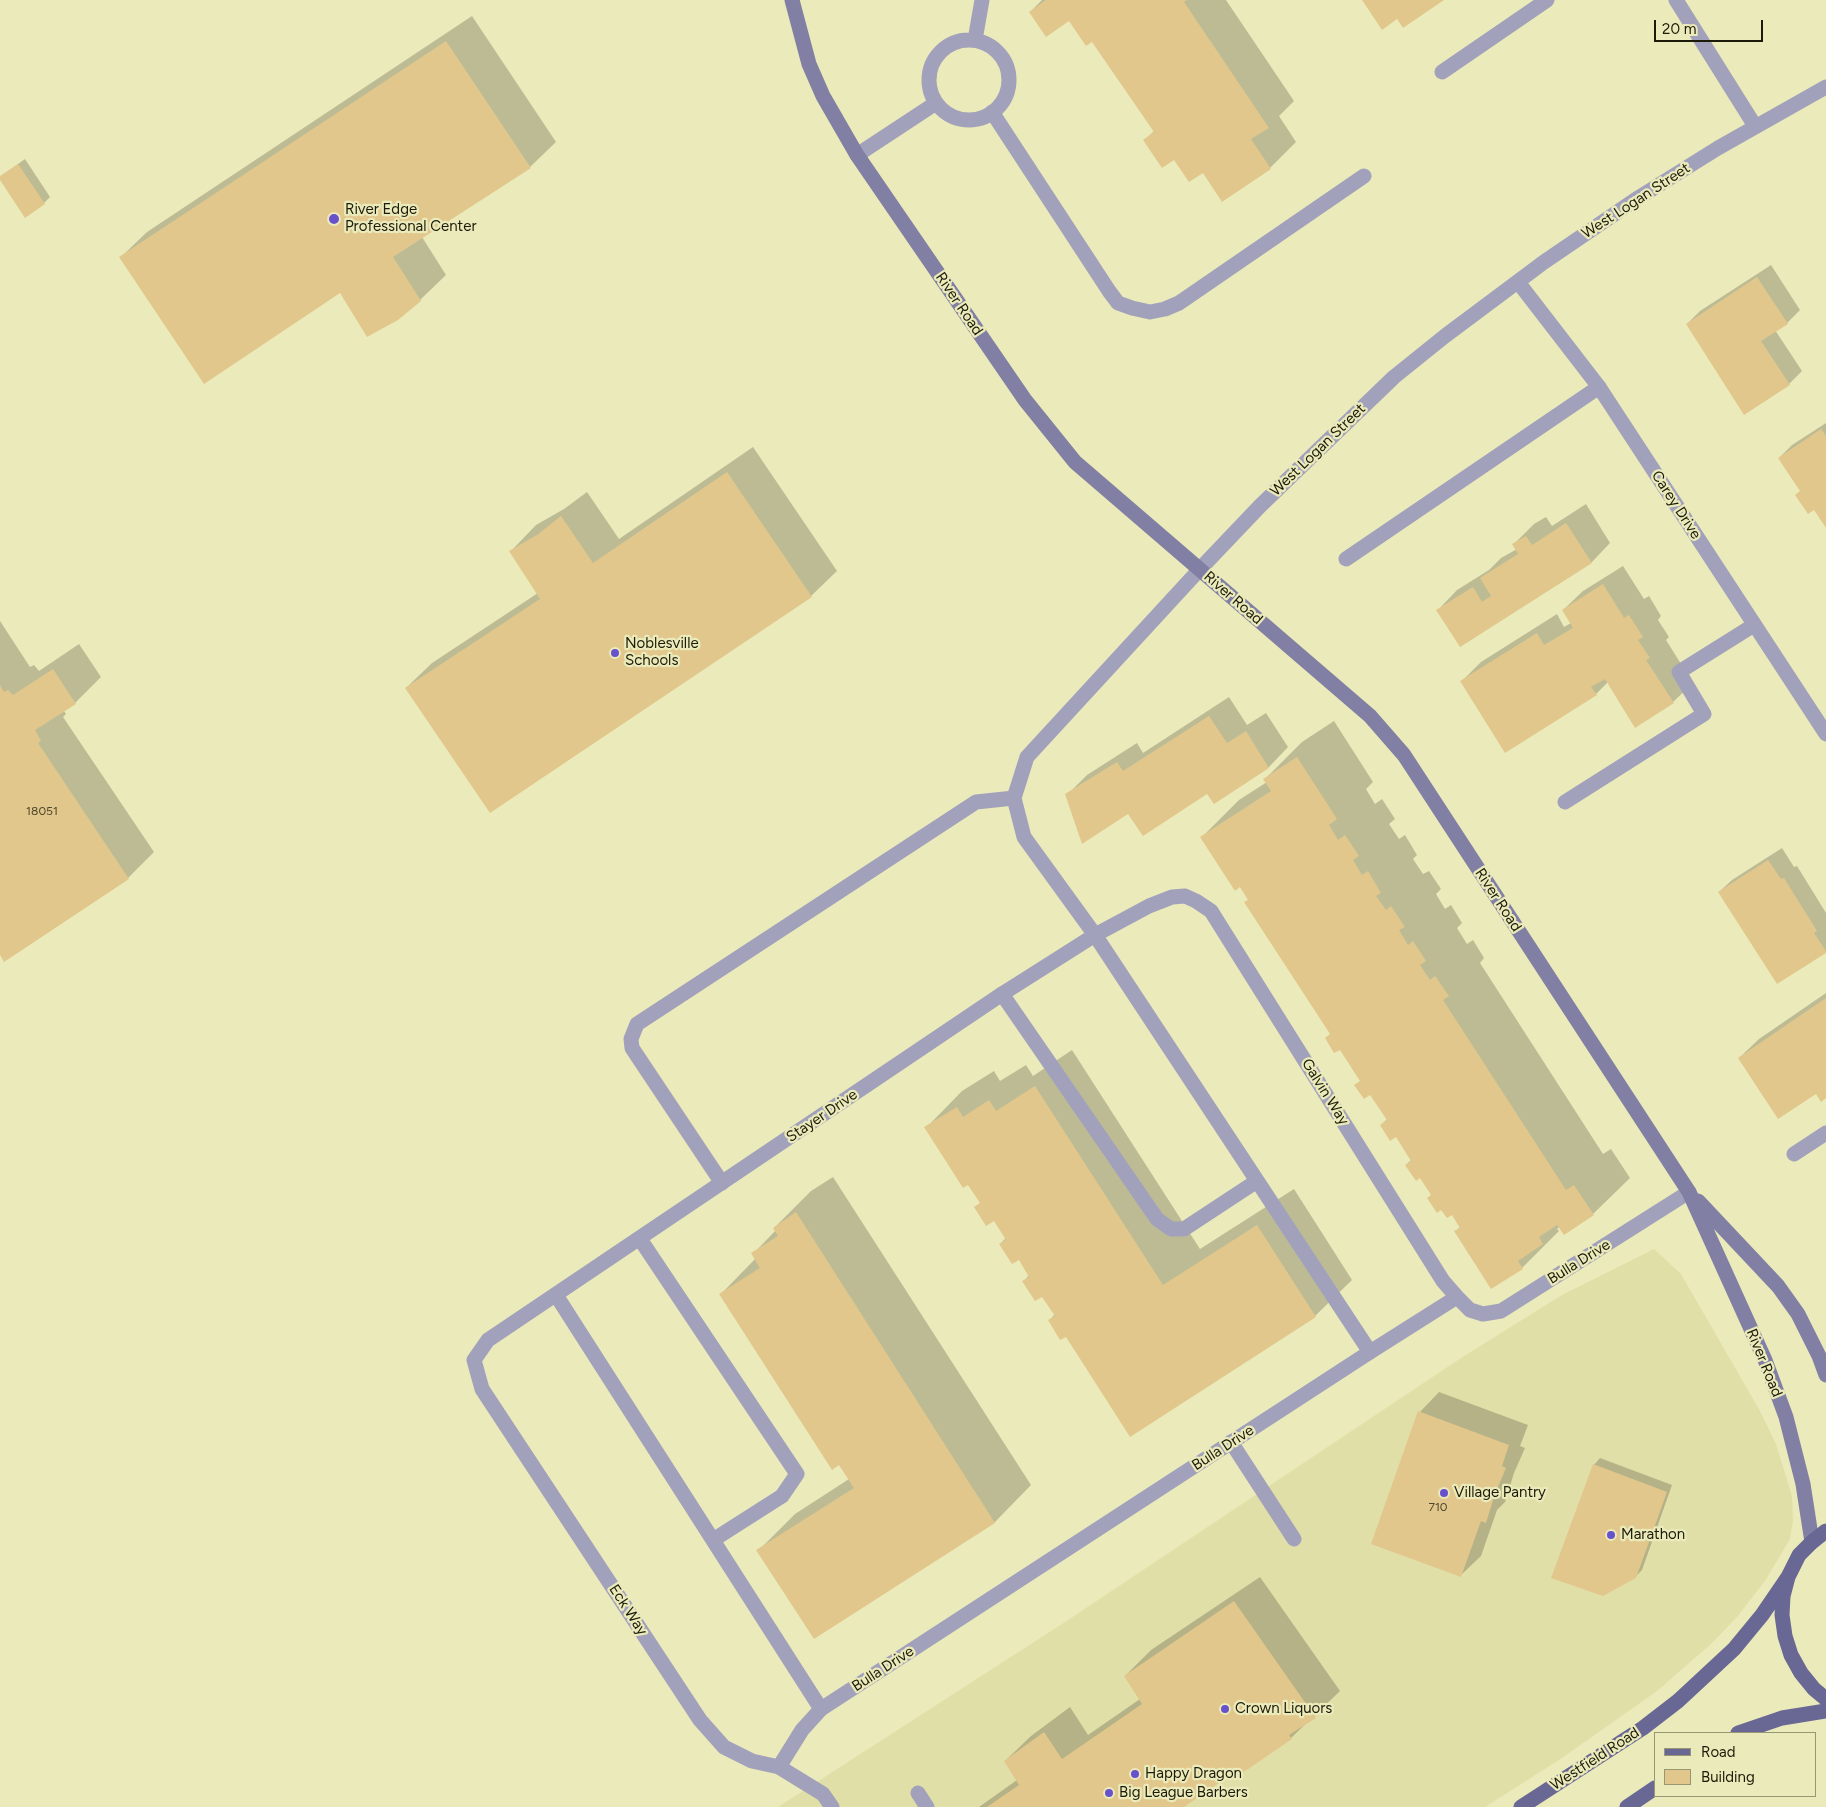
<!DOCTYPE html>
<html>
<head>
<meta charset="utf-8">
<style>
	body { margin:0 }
	#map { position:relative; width:1826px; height:1807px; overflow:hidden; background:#ebeaba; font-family:Figtree,sans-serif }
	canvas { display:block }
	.legend { position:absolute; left:1654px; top:1732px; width:162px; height:65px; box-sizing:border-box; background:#ebeaba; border:1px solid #989773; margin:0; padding:6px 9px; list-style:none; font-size:15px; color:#1c1b09 }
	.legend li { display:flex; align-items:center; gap:10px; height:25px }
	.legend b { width:25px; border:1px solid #989773 }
	.scale { position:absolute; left:1654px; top:20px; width:109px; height:22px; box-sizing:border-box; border:2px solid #1c1b09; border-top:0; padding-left:6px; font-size:15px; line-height:18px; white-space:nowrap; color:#1c1b09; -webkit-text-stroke:4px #ebeaba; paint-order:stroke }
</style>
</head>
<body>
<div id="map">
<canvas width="1826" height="1807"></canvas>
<ul class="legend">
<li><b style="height:6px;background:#696794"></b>Road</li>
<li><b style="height:14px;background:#e2c78c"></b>Building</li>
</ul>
<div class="scale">20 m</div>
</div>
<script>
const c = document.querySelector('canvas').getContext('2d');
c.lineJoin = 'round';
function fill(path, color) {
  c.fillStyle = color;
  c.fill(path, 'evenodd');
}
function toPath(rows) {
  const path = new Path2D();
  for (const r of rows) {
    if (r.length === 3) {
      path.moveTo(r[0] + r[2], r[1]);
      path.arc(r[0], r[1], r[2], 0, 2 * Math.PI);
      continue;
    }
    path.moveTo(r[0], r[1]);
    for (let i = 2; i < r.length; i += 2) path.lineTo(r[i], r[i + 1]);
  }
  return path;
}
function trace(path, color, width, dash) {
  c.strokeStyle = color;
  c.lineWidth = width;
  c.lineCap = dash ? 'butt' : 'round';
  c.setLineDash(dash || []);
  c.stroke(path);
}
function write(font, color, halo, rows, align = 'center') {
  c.font = font + ' Figtree,sans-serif';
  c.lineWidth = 4.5;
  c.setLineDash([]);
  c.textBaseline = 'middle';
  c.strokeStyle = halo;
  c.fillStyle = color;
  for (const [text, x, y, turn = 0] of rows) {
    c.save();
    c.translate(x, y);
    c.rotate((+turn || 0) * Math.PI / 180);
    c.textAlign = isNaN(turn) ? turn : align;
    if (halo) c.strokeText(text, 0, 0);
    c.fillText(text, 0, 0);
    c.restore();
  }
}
const built = toPath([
	[1654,1249,1681,1274,1760,1411,1776,1444,1792,1496,1793,1520,1790,1539,1765,1581,1737,1617,1711,1644,1657,1691,1562,1758,1485,1807,778,1807,1062,1624,1461,1358,1562,1295]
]);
const shadow = toPath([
	[1042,0,1226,0,1294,101,1279,116,1296,142,1270,168,1223,200,1203,171,1174,158,1145,140,1154,131,1093,40,1069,19,1030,12],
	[472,16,556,142,530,167,422,237,446,275,420,300,341,292,121,257,147,232],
	[25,159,50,197,44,203,0,177],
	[1771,265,1800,310,1787,323,1775,330,1802,371,1789,384,1687,324,1700,311],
	[1826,423,1826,525,1779,458,1792,445],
	[753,447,837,571,811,596,406,688,432,663,538,593,511,551,536,525,564,509,587,492,619,539],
	[1586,504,1610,543,1591,563,1461,646,1438,610,1457,590,1489,570,1501,558,1517,549,1514,544,1534,524,1546,517,1552,526],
	[1623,566,1644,599,1649,596,1661,616,1658,620,1669,637,1666,640,1693,683,1673,702,1608,682,1596,694,1462,681,1481,662,1557,614,1564,627,1571,623,1563,610,1583,591],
	[0,621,30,667,34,665,39,671,79,644,101,677,75,703,64,711,66,714,63,717,154,852,128,878,0,953],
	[1229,697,1247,725,1266,713,1288,747,1269,767,1214,802,1208,792,1129,812,1067,795,1087,775,1137,743,1143,753],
	[1334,721,1373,782,1366,789,1375,804,1382,799,1395,819,1389,824,1399,839,1405,835,1417,855,1413,859,1423,874,1429,871,1441,889,1436,894,1445,909,1451,905,1462,923,1457,928,1467,944,1473,940,1484,958,1480,963,1603,1154,1611,1149,1630,1178,1593,1214,1560,1226,1557,1229,1559,1231,1522,1268,1455,1232,1460,1227,1452,1213,1432,1194,1421,1177,1406,1165,1412,1159,1396,1135,1381,1125,1387,1119,1331,1033,1249,899,1202,837,1239,800,1267,782,1265,779,1302,742],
	[1782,848,1794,867,1797,866,1826,913,1826,952,1719,892,1732,880],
	[1826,993,1826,1097,1739,1058,1759,1039],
	[1072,1050,1200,1249,1294,1189,1352,1280,1315,1316,1066,1335,1049,1321,1055,1314,1043,1295,1024,1281,1029,1275,1019,1258,1000,1244,1006,1238,994,1219,976,1207,981,1202,926,1128,962,1091,994,1071,1000,1081,1026,1065,1033,1076],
	[833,1177,1031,1485,995,1522,814,1638,758,1551,795,1514,849,1479,721,1294,756,1258,753,1254,776,1230,774,1228,811,1191],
	[1439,1392,1528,1425,1520,1446,1525,1448,1514,1473,1505,1502,1497,1510,1481,1556,1461,1575,1420,1412],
	[1600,1458,1672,1485,1642,1570,1635,1577,1594,1465],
	[1260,1577,1340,1691,1291,1738,1229,1774,1181,1807,979,1807,1017,1780,1005,1761,1031,1736,1070,1707,1088,1735,1140,1699,1125,1676,1151,1650]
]);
const building = toPath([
	[1046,0,1187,0,1184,2,1269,128,1251,139,1271,169,1222,202,1203,173,1189,182,1174,160,1162,168,1143,140,1154,132,1092,42,1086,46,1069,21,1046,37,1029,12],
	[1362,0,1444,0,1403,28,1397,19,1382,30],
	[446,41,531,168,393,257,421,301,398,320,367,337,340,293,204,384,119,257],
	[18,164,45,204,25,218,0,180,0,176],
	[1757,277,1788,324,1761,341,1790,385,1744,415,1686,324],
	[1821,429,1826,436,1826,528,1814,510,1808,514,1795,495,1800,491,1778,458],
	[727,472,812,597,490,813,405,688,540,599,509,551,537,535,561,516,593,563],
	[1566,523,1592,563,1460,647,1436,610,1473,587,1482,602,1491,596,1480,578,1518,554,1512,544,1526,536,1532,545],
	[1603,584,1624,618,1629,615,1643,637,1638,640,1650,658,1646,660,1674,703,1635,728,1605,679,1591,687,1597,695,1505,753,1460,681,1537,633,1544,645,1573,628,1562,610],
	[53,669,76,704,35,730,41,741,38,743,129,879,4,962,0,955,0,685,4,692,8,690,13,695],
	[1209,716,1227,743,1246,731,1269,768,1214,804,1207,794,1143,836,1128,814,1082,844,1065,794,1117,762,1123,771],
	[1297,757,1337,819,1329,825,1338,840,1345,835,1359,856,1353,860,1362,875,1368,871,1381,893,1376,896,1386,910,1391,906,1405,927,1399,930,1408,945,1413,941,1426,961,1420,965,1430,980,1435,976,1449,996,1443,1000,1566,1190,1574,1185,1594,1215,1564,1235,1557,1225,1539,1237,1543,1244,1518,1261,1523,1269,1491,1289,1454,1231,1460,1228,1452,1215,1447,1218,1441,1210,1437,1213,1427,1198,1431,1195,1420,1178,1416,1181,1405,1165,1411,1161,1396,1137,1390,1141,1380,1125,1387,1120,1370,1095,1364,1099,1354,1085,1360,1081,1340,1050,1334,1053,1325,1038,1330,1034,1244,902,1248,900,1240,887,1235,891,1200,837,1271,791,1263,779],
	[1768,860,1781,879,1784,878,1817,931,1814,933,1826,951,1826,953,1777,984,1718,892],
	[1826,998,1826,1098,1821,1102,1816,1094,1778,1119,1738,1058],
	[1035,1086,1163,1285,1257,1225,1316,1317,1130,1437,1066,1337,1060,1340,1048,1320,1055,1316,1042,1297,1035,1301,1022,1281,1029,1277,1019,1260,1012,1264,999,1244,1006,1240,994,1221,986,1226,974,1207,980,1203,968,1185,963,1188,924,1127,957,1107,963,1117,989,1100,996,1111],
	[796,1212,995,1523,814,1639,756,1550,854,1488,839,1465,832,1470,719,1294,760,1268,751,1253,778,1236,773,1228],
	[1418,1411,1509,1445,1502,1466,1506,1468,1495,1494,1486,1523,1481,1521,1461,1577,1371,1544],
	[1593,1464,1667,1492,1636,1578,1603,1596,1551,1578],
	[1234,1601,1316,1718,1289,1735,1292,1739,1232,1780,1229,1776,1184,1807,987,1807,1019,1785,1004,1761,1044,1732,1062,1759,1142,1704,1124,1676]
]);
const service = toPath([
	[1676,0,1755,126],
	[975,40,982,0],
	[969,80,40],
	[1442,72,1547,0],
	[992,112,1109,291,1118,303,1132,308,1150,312,1165,309,1179,303,1364,176],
	[857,155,936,103],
	[1346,559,1599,387],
	[1565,802,1704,714,1679,672,1754,625],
	[1095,935,1370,1352],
	[1002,994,1157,1219,1171,1229,1184,1229,1257,1181],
	[1794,1154,1826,1133],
	[722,1183,632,1048,631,1039,637,1024,976,802,1014,798],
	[640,1239,797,1474,782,1496,713,1540],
	[556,1295,821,1709],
	[1231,1442,1294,1539],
	[918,1793,927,1807]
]);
const minor = toPath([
	[1518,282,1599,387,1826,734],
	[1095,935,1024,837,1014,798,1027,757,1200,569],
	[779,1767,802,1730,821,1709,1370,1352,1457,1297,1470,1310,1483,1314,1501,1311,1689,1192],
	[832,1807,823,1794,779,1767,752,1761,724,1747,700,1720,482,1389,474,1360,488,1340,1002,994,1095,935,1149,906,1172,897,1185,896,1196,901,1211,911,1443,1281,1457,1297]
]);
const tertiary = toPath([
	[1200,569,1260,506,1394,377,1445,336,1544,262,1638,198,1718,148,1826,87]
]);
const secondary = toPath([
	[792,0,809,64,823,96,857,155,1025,400,1075,462,1370,716,1404,755,1689,1192,1765,1360,1786,1417,1803,1484,1812,1542],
	[1698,1201,1778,1286,1798,1314,1819,1356,1826,1375]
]);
const primary = toPath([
	[1826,1531,1812,1542,1799,1555,1788,1577,1783,1596,1782,1615,1785,1636,1791,1655,1801,1673,1814,1689,1826,1699],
	[1738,1733,1782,1718,1826,1711],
	[1521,1807,1643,1728,1678,1701,1734,1649,1762,1615,1788,1577],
	[1627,1807,1655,1788]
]);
const markers = [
	[334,219,6,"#6752cc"],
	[615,653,5,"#6752cc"],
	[1444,1493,5,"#6752cc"],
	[1611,1535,5,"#6752cc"],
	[1225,1709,5,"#6752cc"],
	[1135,1774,5,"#6752cc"],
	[1109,1793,5,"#6752cc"]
];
const numberNames = [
	["18051",42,811],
	["710",1438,1507]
];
const streetNames = [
	["West Logan Street",1636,201,-33],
	["River Road",959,304,56],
	["West Logan Street",1318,450,-44],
	["Carey Drive",1676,505,57],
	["River Road",1233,598,41],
	["River Road",1498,900,57],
	["Galvin Way",1325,1092,58],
	["Stayer Drive",822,1116,-34],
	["Bulla Drive",1579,1262,-32],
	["River Road",1764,1363,68],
	["Bulla Drive",1223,1448,-33],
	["Eck Way",628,1610,57],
	["Bulla Drive",883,1669,-33],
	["Westfield Road",1595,1759,-33]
];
const poiNames = [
	["River Edge",345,210],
	["Professional Center",345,227],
	["Noblesville",625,644],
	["Schools",625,661],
	["Village Pantry",1454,1493],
	["Marathon",1621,1535],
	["Crown Liquors",1235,1709],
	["Happy Dragon",1145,1774],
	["Big League Barbers",1119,1793]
];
fill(built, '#e1dfa8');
fill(shadow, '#0003');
fill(building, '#e2c78c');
trace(service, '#a2a1bb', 15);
trace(minor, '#a2a1bb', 15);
trace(tertiary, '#a2a1bb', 15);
trace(secondary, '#8180a4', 15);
trace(primary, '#696794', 15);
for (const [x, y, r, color] of markers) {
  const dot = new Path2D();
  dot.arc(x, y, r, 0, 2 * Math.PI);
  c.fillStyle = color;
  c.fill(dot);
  trace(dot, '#ebeaba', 2);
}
write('12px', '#4e462a', null, numberNames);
write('15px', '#1c1b09', '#ebeaba', streetNames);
write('15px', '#1c1b09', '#ebeaba', poiNames, 'left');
</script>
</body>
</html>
